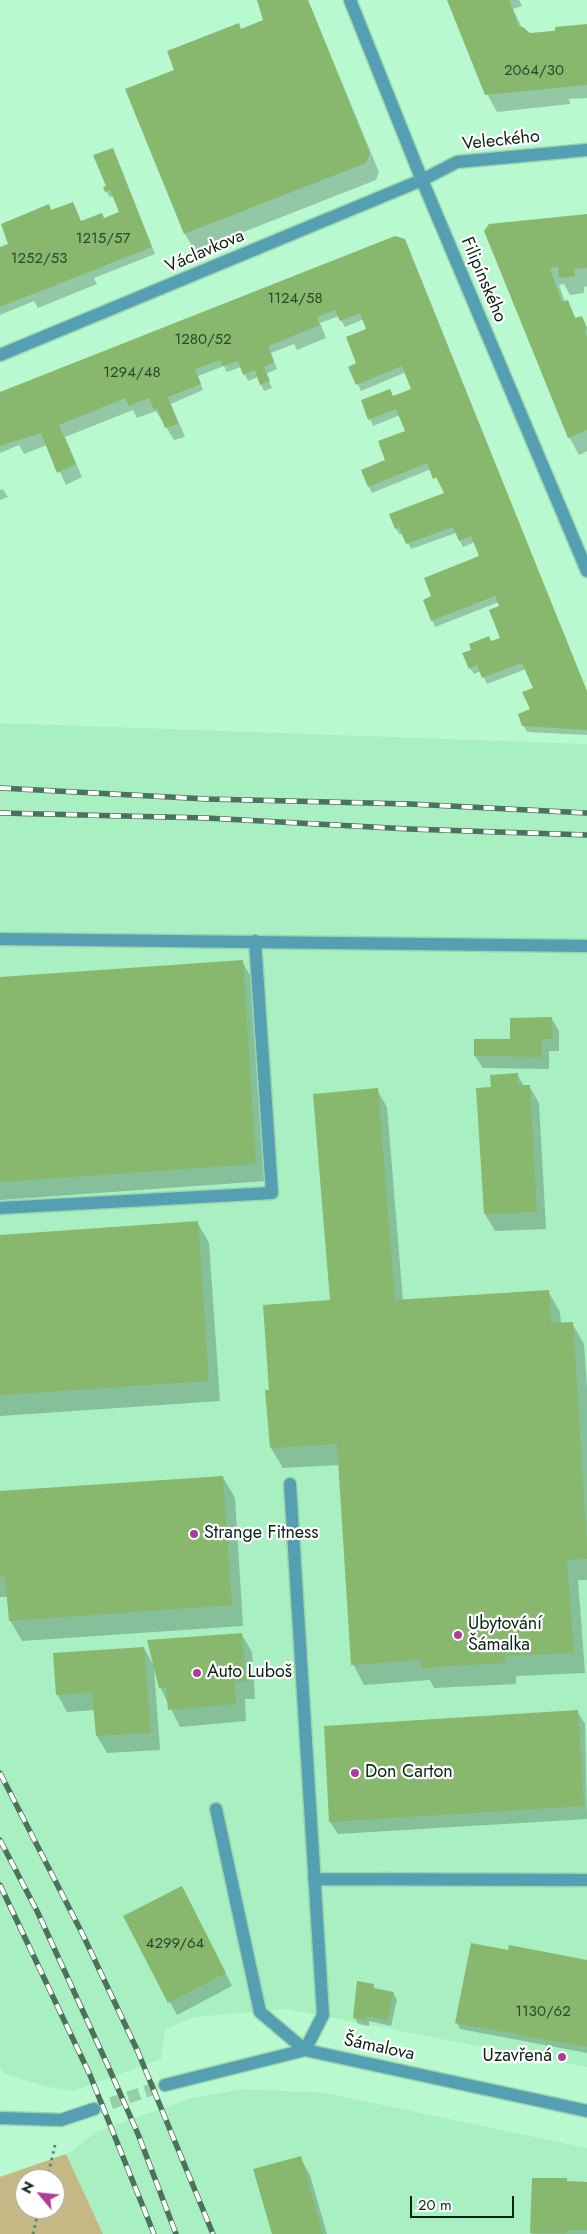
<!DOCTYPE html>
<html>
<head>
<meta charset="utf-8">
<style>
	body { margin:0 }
	#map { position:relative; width:587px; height:2234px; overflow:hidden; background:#b9f9cf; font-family:Jost,sans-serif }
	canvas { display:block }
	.north { position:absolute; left:15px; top:2169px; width:50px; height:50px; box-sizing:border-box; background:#fff; border:1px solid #9da7a1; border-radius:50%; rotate:298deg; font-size:14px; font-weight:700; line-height:20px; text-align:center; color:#0a2415 }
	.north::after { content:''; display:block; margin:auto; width:18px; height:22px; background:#ad3d99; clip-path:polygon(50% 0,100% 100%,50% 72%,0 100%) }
	.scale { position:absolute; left:410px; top:2196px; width:104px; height:22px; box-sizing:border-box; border:2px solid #0a2415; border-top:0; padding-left:6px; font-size:15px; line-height:18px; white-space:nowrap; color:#0a2415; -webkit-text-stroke:4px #fff; paint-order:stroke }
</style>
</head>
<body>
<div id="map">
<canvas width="587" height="2234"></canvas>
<div class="north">N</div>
<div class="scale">20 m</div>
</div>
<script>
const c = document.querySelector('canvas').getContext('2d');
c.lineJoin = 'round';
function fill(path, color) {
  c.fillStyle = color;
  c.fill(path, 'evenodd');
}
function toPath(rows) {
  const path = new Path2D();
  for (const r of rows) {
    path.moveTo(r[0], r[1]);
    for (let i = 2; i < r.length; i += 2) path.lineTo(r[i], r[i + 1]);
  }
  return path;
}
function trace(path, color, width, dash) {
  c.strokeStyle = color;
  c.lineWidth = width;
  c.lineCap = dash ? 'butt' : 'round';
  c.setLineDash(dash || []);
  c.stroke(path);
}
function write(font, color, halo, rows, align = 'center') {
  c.font = font + ' Jost,sans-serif';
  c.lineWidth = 4.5;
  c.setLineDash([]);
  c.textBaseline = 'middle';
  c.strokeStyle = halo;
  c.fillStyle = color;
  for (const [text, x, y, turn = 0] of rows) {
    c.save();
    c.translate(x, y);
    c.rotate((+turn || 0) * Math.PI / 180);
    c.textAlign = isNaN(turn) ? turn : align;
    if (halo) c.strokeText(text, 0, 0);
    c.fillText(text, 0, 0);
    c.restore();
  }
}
const built = toPath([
	[0,723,587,744,587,2067,287,2009,193,2017,165,2030,161,2059,74,2091,49,2087,4,2074,0,2067],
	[243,2089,326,2093,587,2148,587,2234,103,2234,66,2155,96,2132,191,2098]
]);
const green = toPath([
	[66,2154,103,2234,0,2234,0,2177],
	[25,2179,55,2179,55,2209,25,2209]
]);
const shadow = toPath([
	[257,0,308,0,379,172,376,180,195,251,185,234,127,90,175,71,241,30,265,21],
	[447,0,519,0,522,6,513,9,522,28,530,34,587,26,587,98,569,99,570,104,497,112,487,94],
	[113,149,155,254,94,278,97,284,38,308,34,301,0,315,0,248,8,246,52,211,73,203,81,222,104,219,120,213,114,196,110,197,106,191],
	[587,215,587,286,584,287,584,293,570,295,564,284,559,285,565,302,567,301,576,319,581,317,587,327,587,451,579,455,569,437,486,231],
	[395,237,587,691,587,735,527,732,523,725,532,710,534,689,526,669,487,684,481,671,474,674,470,668,491,643,502,639,501,607,499,602,435,627,432,620,433,597,481,556,475,542,463,547,456,533,411,549,403,533,400,535,396,529,391,515,445,494,431,469,372,493,369,487,407,431,400,415,373,426,362,401,393,397,413,389,406,372,361,391,350,367,358,364,368,330,364,319,345,327,339,316,320,323,326,338,297,350,294,344,271,353,277,369,266,374,272,388,264,391,258,377,248,381,241,367,227,372,224,366,198,376,203,390,171,404,185,437,174,440,156,411,137,418,133,410,65,437,82,477,66,485,47,445,24,454,19,445,0,453,0,394],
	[3,489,8,497,0,500,0,490],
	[242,961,252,979,266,1181,0,1200,0,978],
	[552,1019,559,1031,559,1051,549,1051,549,1069,483,1068,475,1056,511,1040],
	[517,1074,524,1086,529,1086,539,1103,546,1229,495,1231,485,1214,492,1088],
	[377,1090,387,1107,403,1301,548,1291,560,1312,561,1324,572,1323,584,1344,587,1387,587,1580,578,1580,585,1673,516,1676,516,1684,434,1688,430,1680,364,1685,353,1664,339,1465,283,1468,271,1448,271,1390,331,1302],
	[197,1222,209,1243,220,1401,0,1416,0,1236],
	[223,1477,235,1498,243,1626,22,1641,10,1620,8,1597,0,1597,0,1493],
	[242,1635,252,1652,255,1699,245,1699,246,1721,180,1727,160,1687,154,1669,160,1750,107,1753,97,1736,95,1710,67,1712,57,1694,144,1648,154,1666],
	[577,1711,585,1724,587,1819,338,1834,330,1822,325,1727],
	[188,1900,232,1986,177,2015,170,2002],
	[509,1952,587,1961,587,2053,460,2029,457,2023],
	[373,1985,376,1990,393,1993,397,2000,391,2026,369,2021,369,2026,358,2024,355,2018],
	[300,2157,310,2175,327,2234,273,2234],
	[568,2183,587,2183,587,2234,532,2234,531,2232]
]);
const building = toPath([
	[257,0,308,0,370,154,366,163,184,234,125,89,174,70,167,51,239,23,241,29,263,20],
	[447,0,509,0,519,27,523,27,530,33,555,31,555,27,587,24,587,85,485,95],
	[113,148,152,247,0,307,0,247,8,244,1,224,49,204,51,210,73,202,81,221,102,213,104,218,119,212,110,190,105,192,103,187,106,186,93,155],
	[587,214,587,268,574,269,575,276,559,278,558,267,550,268,562,302,568,300,575,318,582,316,587,328,585,332,587,336,587,430,568,438,484,231,489,224],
	[395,236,405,239,587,691,587,730,522,726,518,714,530,709,522,692,533,688,522,663,482,678,477,665,469,669,462,653,471,650,469,644,489,636,491,641,500,638,489,610,499,606,495,596,431,621,423,600,431,596,424,578,479,556,471,536,459,541,453,527,406,544,399,527,395,529,389,514,444,493,437,477,433,479,427,463,368,487,361,470,385,460,378,441,405,431,396,409,368,420,361,400,390,389,393,396,411,389,402,366,356,385,348,367,356,363,346,337,366,329,360,313,340,321,335,310,317,317,320,325,268,346,274,362,264,367,270,381,260,385,255,370,243,375,238,361,223,366,220,360,195,369,201,384,168,397,178,424,165,428,157,408,154,410,149,398,129,406,125,398,59,425,76,464,57,473,41,433,0,446,0,392],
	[243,960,256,1164,0,1182,0,977],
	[552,1017,553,1039,542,1039,542,1057,474,1056,474,1039,510,1039,510,1018],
	[518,1073,518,1085,530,1085,537,1212,484,1214,476,1088,491,1087,490,1075],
	[378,1088,395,1300,549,1290,551,1323,573,1322,587,1546,587,1559,567,1560,574,1653,505,1656,505,1663,421,1668,421,1660,351,1665,337,1444,270,1448,265,1390,269,1390,263,1305,330,1300,313,1094],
	[198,1221,209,1381,0,1395,0,1235],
	[223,1476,232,1605,9,1621,5,1576,0,1577,0,1491],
	[242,1633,246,1681,235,1682,236,1704,168,1710,166,1687,159,1688,147,1640],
	[144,1647,151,1733,96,1736,92,1692,56,1695,53,1653],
	[578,1710,584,1806,329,1822,324,1726],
	[182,1886,226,1973,168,2003,123,1916],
	[471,1943,508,1950,509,1945,587,1960,587,2047,455,2023],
	[357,1981,374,1984,373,1988,394,1992,387,2020,366,2016,366,2020,353,2018],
	[301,2156,323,2234,272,2234,253,2169],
	[532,2178,567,2178,567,2181,587,2182,587,2230,566,2230,566,2233,530,2233]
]);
const minorTunnel = toPath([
	[94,2109,165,2085]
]);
const path = toPath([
	[47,2179,55,2145],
	[33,2234,39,2209]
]);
const service = toPath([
	[0,939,587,946],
	[0,1208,272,1193,255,941],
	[216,1809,260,2012,305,2050,323,2015,290,1484],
	[314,1879,587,1880]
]);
const minor = toPath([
	[350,0,422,180,587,571],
	[0,355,422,180,457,162,587,150],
	[165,2085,305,2050,587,2111],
	[0,2118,61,2120,94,2109]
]);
const rail = toPath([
	[0,788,207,799,410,804,587,813],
	[0,813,206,818,409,829,587,835],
	[0,1773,83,1935,138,2052,213,2234],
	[0,1840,38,1913,108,2066,138,2134,176,2234],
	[0,1885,90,2075,154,2234]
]);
const markers = [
	[194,1534,5,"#ad3d99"],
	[458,1635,5,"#ad3d99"],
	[197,1673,5,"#ad3d99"],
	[355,1773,5,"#ad3d99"],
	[562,2057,5,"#ad3d99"]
];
const numberNames = [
	["2064/30",534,71],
	["1215/57",103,239],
	["1252/53",39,259],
	["1124/58",295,299],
	["1280/52",203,340],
	["1294/48",132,373],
	["4299/64",175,1944],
	["1130/62",543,2012]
];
const streetNames = [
	["Veleckého",501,141,-6],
	["Václavkova",205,252,-23],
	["Filipínského",483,280,67],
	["Šámalova",379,2048,12]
];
const poiNames = [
	["Strange Fitness",204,1534],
	["Ubytování",468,1625],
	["Šámalka",468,1646],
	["Auto Luboš",207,1673],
	["Don Carton",365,1773],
	["Uzavřená",552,2057,"right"]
];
fill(built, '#a8f0c1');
fill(green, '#c5b885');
fill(shadow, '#0003');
fill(building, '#87b86d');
trace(minorTunnel, '#96ceaa', 12, [12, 6]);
trace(service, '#9ad3ae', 15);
trace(minor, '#9ad3ae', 15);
trace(path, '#5a866a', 3, [2.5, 4]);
trace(service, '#549fb1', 12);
trace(minor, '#549fb1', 12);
trace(rail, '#4b735a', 5.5);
trace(rail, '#fff', 4, [11]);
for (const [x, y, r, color] of markers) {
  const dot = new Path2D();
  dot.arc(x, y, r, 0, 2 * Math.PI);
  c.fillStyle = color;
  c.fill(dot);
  trace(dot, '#fff', 2);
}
write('15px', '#29492b', null, numberNames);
write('18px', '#0a2415', '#fff', streetNames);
write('18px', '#0a2415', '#fff', poiNames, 'left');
</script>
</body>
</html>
